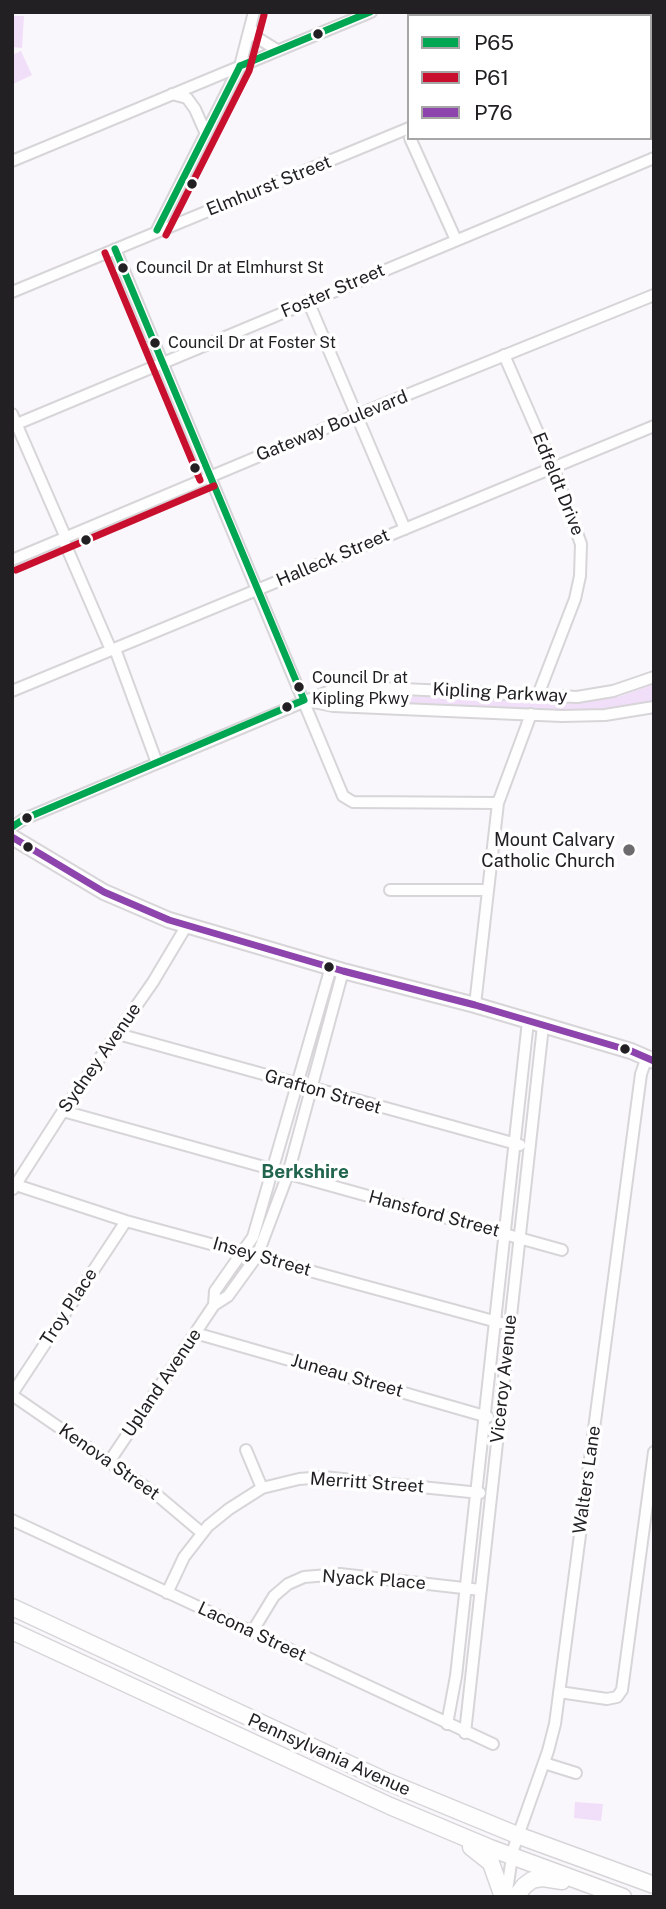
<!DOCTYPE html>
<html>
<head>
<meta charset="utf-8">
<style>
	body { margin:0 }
	#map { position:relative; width:666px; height:1909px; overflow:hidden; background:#faf7fc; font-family:"Public Sans",sans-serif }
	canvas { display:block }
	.frame { position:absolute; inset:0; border:14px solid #222023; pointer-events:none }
	.legend { position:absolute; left:407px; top:14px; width:245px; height:126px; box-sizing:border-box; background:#fff; border:2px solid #a7a6a7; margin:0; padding:9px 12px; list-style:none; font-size:21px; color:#222023 }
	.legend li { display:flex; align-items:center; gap:14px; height:35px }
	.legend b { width:35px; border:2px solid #a7a6a7 }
</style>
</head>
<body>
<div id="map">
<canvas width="666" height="1909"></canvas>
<div class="frame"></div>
<ul class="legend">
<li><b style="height:9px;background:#00a651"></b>P65</li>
<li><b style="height:9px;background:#c8102e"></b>P61</li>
<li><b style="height:9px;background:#8e44ad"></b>P76</li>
</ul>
</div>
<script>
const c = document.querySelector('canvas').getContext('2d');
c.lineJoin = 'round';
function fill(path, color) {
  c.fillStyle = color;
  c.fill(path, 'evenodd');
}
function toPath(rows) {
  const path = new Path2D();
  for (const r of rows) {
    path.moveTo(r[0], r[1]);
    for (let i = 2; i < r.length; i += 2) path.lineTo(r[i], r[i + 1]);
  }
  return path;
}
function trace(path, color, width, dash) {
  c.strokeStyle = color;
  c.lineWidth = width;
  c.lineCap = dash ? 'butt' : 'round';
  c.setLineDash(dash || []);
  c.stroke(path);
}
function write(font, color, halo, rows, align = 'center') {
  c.font = font + ' "Public Sans",sans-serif';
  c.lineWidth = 7;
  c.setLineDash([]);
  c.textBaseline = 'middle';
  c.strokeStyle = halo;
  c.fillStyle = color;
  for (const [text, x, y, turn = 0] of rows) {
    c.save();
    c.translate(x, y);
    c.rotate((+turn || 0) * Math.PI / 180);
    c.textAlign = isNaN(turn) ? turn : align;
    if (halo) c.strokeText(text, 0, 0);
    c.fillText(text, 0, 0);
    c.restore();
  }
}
const green = toPath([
	[12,16,24,16,22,48,12,47],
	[21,51,32,75,13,84,12,55],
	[654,684,654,704,598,713,326,703,324,698,350,694,582,703,621,696],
	[575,1802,603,1804,601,1821,574,1818]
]);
const minor = toPath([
	[251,28,256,37,277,50],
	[650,50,654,50],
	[172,94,187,98,195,109,206,134],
	[410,138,456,240],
	[12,161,371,12],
	[157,230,240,66,254,12],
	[115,249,343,796,353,802,498,803],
	[12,292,409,128],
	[308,301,405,529],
	[504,355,553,467,581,544,580,576,575,599,538,695],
	[12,414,66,538],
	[12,426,654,158],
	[63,539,111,650],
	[12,560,357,415,654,295],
	[115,649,157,763],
	[12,691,654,426],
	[304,700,333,706,562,716,605,715,654,707],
	[12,827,24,819,332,690,381,688,577,697,613,691,654,677],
	[390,890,487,890],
	[475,1005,498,803,531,714],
	[118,1034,520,1145],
	[63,1111,562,1250],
	[16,1185,126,1221,501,1323],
	[13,1189,63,1111,153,982,187,925],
	[214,1305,215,1291,253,1237,331,967],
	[195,1333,488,1417],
	[12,1394,126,1221],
	[12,1395,157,1495,202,1533],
	[246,1450,262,1488],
	[109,1462,214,1305,228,1296,257,1256,288,1174,343,971],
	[12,1520,493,1744],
	[167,1593,184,1557,208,1526,229,1509,262,1488,299,1479,323,1477,480,1493],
	[252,1632,274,1596,288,1584,304,1577,340,1574,481,1590],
	[559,1692,607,1699,617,1697,622,1690,654,1452],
	[447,1724,456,1676,528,1021],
	[465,1733,543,1026],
	[544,1763,576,1773],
	[506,1897,513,1850,548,1751,555,1724,633,1134,641,1074,647,1057]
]);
const major = toPath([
	[12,837,104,892,169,920,343,971,475,1005,631,1051,654,1061]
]);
const highway = toPath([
	[12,1607,388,1782,517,1835,654,1885],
	[12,1631,390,1806,490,1848,623,1897],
	[471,1847,491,1863,503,1897],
	[516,1897,524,1886,532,1880,543,1878,562,1881]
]);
const bus1 = toPath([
	[240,66,370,12],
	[157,230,240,66],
	[115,249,304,700],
	[12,827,24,819,304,700]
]);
const bus2 = toPath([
	[166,235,249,71,264,15],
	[105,253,200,480],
	[16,570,214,486]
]);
const bus3 = toPath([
	[12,837,104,892,169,920,343,971,475,1005,631,1051,654,1061]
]);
const markers = [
	[318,34,6,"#222023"],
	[192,184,6,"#222023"],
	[123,268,6,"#222023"],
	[155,343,6,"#222023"],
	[195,468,6,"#222023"],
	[86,540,6,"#222023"],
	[299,687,6,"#222023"],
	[287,707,6,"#222023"],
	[27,818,6,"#222023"],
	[28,847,6,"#222023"],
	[629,850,7,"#6e6b6f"],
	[329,967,6,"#222023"],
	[625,1049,6,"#222023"]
];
const busNames = [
	["Council Dr at Elmhurst St",136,268],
	["Council Dr at Foster St",168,343],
	["Council Dr at",312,678],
	["Kipling Pkwy",312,699]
];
const streetNames = [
	["Elmhurst Street",269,186,-22],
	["Foster Street",333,291,-23],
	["Gateway Boulevard",332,426,-22],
	["Edfeldt Drive",558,484,68],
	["Halleck Street",333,558,-23],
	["Kipling Parkway",500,693,3],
	["Sydney Avenue",100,1058,-55],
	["Grafton Street",323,1092,16],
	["Hansford Street",434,1214,15],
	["Insey Street",262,1257,16],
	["Troy Place",69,1307,-57],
	["Juneau Street",347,1376,16],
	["Viceroy Avenue",504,1379,-84],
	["Upland Avenue",162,1383,-56],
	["Kenova Street",109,1462,35],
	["Walters Lane",587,1480,-82],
	["Merritt Street",367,1483,4],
	["Nyack Place",374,1580,4],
	["Lacona Street",252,1632,25],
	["Pennsylvania Avenue",329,1755,24]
];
const poiNames = [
	["Mount Calvary",615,840],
	["Catholic Church",615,861]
];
const neighbourhoodNames = [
	["Berkshire",305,1172]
];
fill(green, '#f1def9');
trace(minor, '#d7d5d8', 14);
trace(major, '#d7d5d8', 18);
trace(highway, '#d7d5d8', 19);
trace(minor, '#fefeff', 10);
trace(major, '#fefeff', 14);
trace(highway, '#fefeff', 16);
trace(bus1, '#00a651', 7);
trace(bus2, '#c8102e', 7);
trace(bus3, '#8e44ad', 7);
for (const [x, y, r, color] of markers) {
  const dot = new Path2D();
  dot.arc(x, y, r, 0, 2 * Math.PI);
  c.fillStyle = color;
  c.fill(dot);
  trace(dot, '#fff', 2.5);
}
write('16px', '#222023', '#fff', busNames, 'left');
write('18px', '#222023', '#fff', streetNames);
write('18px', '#222023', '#fff', poiNames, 'right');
write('bold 19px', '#21654d', '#fff', neighbourhoodNames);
</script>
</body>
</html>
